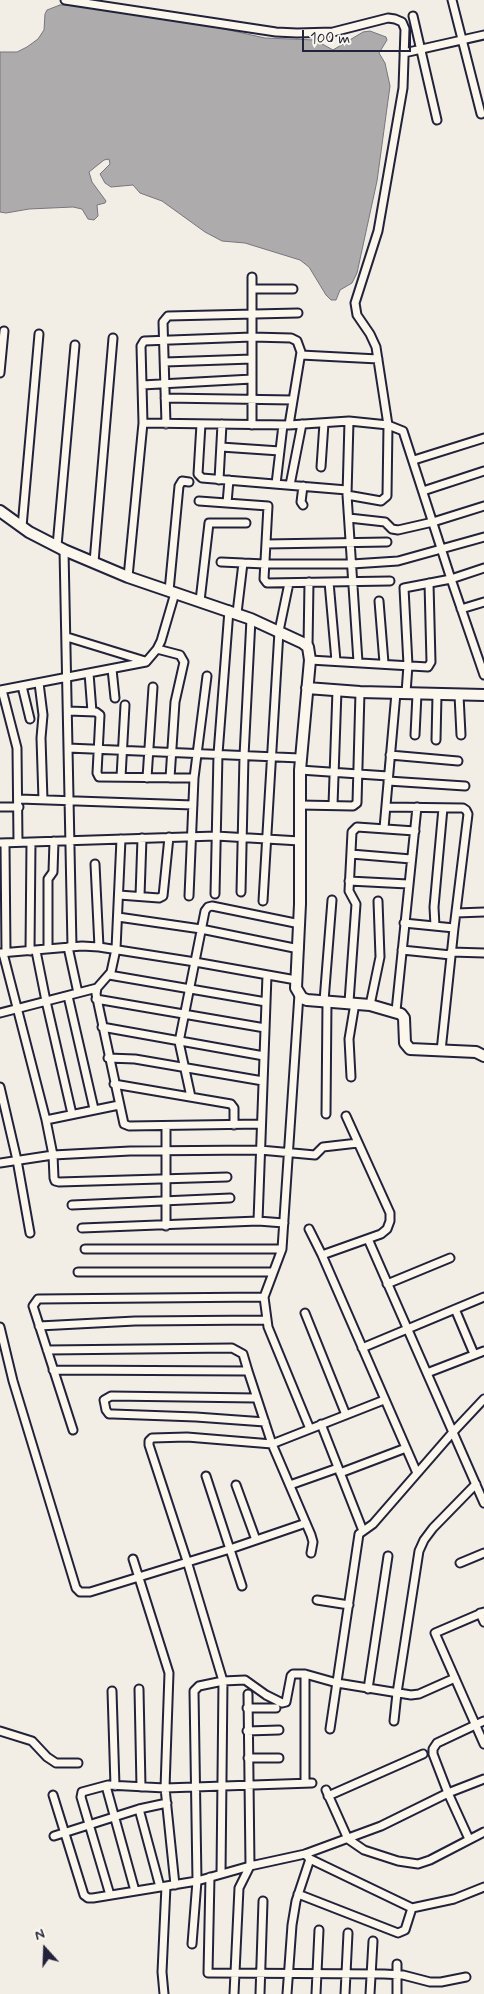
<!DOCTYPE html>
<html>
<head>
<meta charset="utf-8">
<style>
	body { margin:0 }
	#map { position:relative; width:484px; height:1994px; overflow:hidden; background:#f2eee5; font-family:Mynerve,sans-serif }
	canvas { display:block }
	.north { position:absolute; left:20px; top:1924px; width:50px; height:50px; -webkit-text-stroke:4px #fbf7ec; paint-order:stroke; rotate:340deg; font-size:14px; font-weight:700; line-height:20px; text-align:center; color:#22223b }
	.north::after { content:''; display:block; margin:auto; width:18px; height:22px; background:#22223b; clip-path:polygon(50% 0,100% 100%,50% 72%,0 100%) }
	.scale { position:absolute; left:302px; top:30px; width:109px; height:22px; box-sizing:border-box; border:2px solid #22223b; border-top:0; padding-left:6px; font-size:15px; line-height:18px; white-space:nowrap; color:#22223b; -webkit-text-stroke:4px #fbf7ec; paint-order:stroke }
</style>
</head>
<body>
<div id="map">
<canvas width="484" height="1994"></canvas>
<div class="north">N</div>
<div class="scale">100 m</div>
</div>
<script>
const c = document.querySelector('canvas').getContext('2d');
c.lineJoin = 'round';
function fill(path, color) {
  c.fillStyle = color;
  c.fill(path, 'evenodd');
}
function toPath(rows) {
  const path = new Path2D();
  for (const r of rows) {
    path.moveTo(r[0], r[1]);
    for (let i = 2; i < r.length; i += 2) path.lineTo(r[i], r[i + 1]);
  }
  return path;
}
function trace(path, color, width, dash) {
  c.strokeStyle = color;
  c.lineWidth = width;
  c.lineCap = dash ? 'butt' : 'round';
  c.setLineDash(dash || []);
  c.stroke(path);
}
const water = toPath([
	[60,5,74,5,131,14,188,21,265,38,315,40,333,50,363,32,370,31,386,37,387,40,379,53,385,63,390,86,377,181,357,273,352,283,340,290,336,300,331,300,326,295,309,267,300,260,245,243,222,241,205,232,162,201,140,193,133,185,111,187,105,183,100,174,110,164,109,159,104,160,89,172,92,182,106,201,105,203,97,205,98,216,94,220,88,219,82,209,73,207,29,209,6,213,0,212,0,52,17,52,27,47,38,39,44,30,45,14,47,10,60,5]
]);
const street = toPath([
	[65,0,276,32,297,33,333,32,388,18,395,19,402,22,405,29,403,88,378,231,355,303,357,315,370,334,376,347,388,425,387,496,381,501,347,495],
	[452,0,481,114],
	[413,16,437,120],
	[404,53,484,35],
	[252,289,293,289],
	[301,355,378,359],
	[165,362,252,359],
	[0,373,4,331],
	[142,385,141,346,144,341,252,337,291,338,297,341,301,352,289,425],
	[165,398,293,400],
	[349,421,347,495,358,662],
	[143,423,289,425,349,421,388,425,403,431,451,579,484,675],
	[166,424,163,322,168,316,298,313],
	[201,424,198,474,202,478,347,490],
	[252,425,252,277],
	[221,447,280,451],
	[414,460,484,438],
	[321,467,324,423],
	[219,480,222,424],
	[276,484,283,425],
	[290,485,302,424],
	[303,486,301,502,303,505],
	[423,491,484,471],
	[199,501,268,506,264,579,267,583,390,581],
	[227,503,229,480],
	[349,518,385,522,392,529,398,530,433,522,484,506],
	[22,527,39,334],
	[266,544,387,542],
	[57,546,75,345],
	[64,550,72,946],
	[94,562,113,338],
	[221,562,265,564,352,564,398,561,484,537],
	[128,577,143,423,142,385,252,379],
	[329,582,336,661],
	[169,591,179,486,182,481,189,482],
	[200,601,209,523,246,523],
	[379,601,384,663],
	[461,609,484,602],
	[237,613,243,563],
	[67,637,145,661],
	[308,647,309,582],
	[157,649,180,655,184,662,175,702,170,778],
	[310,660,428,667,431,662,429,583],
	[112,669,115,698],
	[89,673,92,712],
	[39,683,43,715,41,738,43,800],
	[22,686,30,719],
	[0,690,146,662,157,649,161,641,175,593],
	[2,690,17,748,18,842],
	[406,693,408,665,404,588,451,579,484,568],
	[459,695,461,735],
	[68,711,96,712,100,715,97,773,99,777,194,778],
	[415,735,417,694],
	[436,740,437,695],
	[68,748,300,758],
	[390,755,458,761],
	[300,770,388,776],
	[121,777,125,705],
	[147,778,153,687],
	[388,781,465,786],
	[19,799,193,805],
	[300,805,353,806,357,803,360,692],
	[333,805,337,690],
	[0,807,19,807],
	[386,807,463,808,466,810,468,814,454,928,404,923],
	[384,828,396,693],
	[121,839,116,949,111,972,97,988,96,994,124,1124,129,1126,261,1124],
	[0,843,216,836,300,841],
	[5,843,6,953],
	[351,854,411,859],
	[95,864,99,947],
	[349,881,408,884],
	[241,892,244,756,251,619],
	[215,894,218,754,229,610],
	[119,895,159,898,163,896,169,837],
	[140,896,142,838],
	[189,896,194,778,207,676],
	[263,901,279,631,289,583],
	[456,913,484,912],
	[118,917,201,929,299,949],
	[435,926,434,907,443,808],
	[68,947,78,993],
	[48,949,48,879,53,872,54,841],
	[402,950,451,955],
	[30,951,31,842],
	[36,951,46,1001,72,1114],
	[451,952,484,953],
	[0,953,82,946,99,947,195,962,296,980],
	[3,953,46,1120,53,1155,130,1151,260,1150,315,1155,323,1147,358,1143],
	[109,975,266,1002],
	[299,994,282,1249,264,1297,268,1327,310,1429],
	[68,996,94,1109],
	[96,999,265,1028],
	[324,1001,332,900],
	[349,1002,356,904,349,891,352,832,357,827,415,831],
	[370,1005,380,957,378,901],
	[396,1011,417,807],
	[0,1013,97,988],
	[102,1027,264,1056],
	[441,1051,454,928],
	[108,1058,135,1059,263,1081],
	[351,1077,349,1039,355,1003],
	[114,1084,231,1104,234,1108,234,1125],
	[0,1087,17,1160,30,1233],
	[191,1097,179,1042,205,911,208,907,212,906,300,924],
	[326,1114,327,1001],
	[46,1120,119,1105],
	[0,1163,53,1155,54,1178,55,1181,59,1182,227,1177],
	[72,1205,230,1198],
	[258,1221,284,1223],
	[166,1226,166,1126],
	[82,1228,258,1221,267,975],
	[309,1229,322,1255,417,1473],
	[368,1239,484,1503],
	[85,1249,282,1249],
	[322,1255,381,1234,387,1229,390,1221,390,1213,346,1116],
	[78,1272,272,1272],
	[387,1284,450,1258],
	[455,1309,474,1354],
	[305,1313,346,1415],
	[39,1326,135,1321,265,1320],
	[0,1327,13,1381,76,1588,80,1592,90,1592,230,1549,306,1523],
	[362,1348,484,1297],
	[47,1350,232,1348,243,1354,248,1371],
	[53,1370,248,1371,272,1444,311,1535,313,1542,311,1553],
	[427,1373,484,1351],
	[256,1398,111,1396,104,1400,106,1410,109,1414,113,1414,196,1417,265,1422],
	[384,1400,272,1444,187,1437,152,1438,149,1441,149,1445,187,1561,223,1681,245,1680,266,1695,282,1703,286,1702,291,1676,293,1674,305,1674,337,1683,411,1695,419,1694,455,1678],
	[321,1424,363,1531],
	[73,1430,33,1306,38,1299,264,1297],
	[340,1473,406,1448],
	[206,1476,242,1586],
	[236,1485,256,1540],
	[290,1485,338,1468],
	[133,1559,169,1673,165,1788,175,1885],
	[460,1563,484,1553],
	[317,1600,349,1605],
	[484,1612,435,1633,484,1744],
	[480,1613,484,1622],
	[139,1689,141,1787],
	[368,1689,388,1556],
	[112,1691,115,1786],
	[247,1708,276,1708],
	[394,1721,397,1693,419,1551,424,1540,433,1528,476,1484],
	[330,1729,359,1534,373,1524,453,1432,484,1399],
	[0,1731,32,1741,47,1757,56,1763,78,1763],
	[247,1731,279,1730],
	[248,1758,279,1758],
	[305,1783,305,1674],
	[106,1786,135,1891],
	[326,1790,348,1839,364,1850,398,1861,418,1864,430,1860,484,1832],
	[53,1795,84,1895,88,1898,93,1898,197,1881,250,1866,305,1854,381,1826,448,1793,484,1779],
	[328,1796,423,1754],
	[139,1809,160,1887],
	[54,1836,139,1809,167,1803],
	[469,1839,448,1793,433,1754,433,1749,437,1743,484,1721],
	[305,1854,310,1859,412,1908,454,1899,484,1887],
	[210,1877,208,1973,384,1974,403,1975,430,1982,441,1982,466,1977],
	[298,1894,398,1933,405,1930,412,1908],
	[110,1895,81,1797,82,1792,108,1785,165,1788,312,1783],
	[192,1944,197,1881,194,1691,199,1686,223,1681,221,1874],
	[164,1994,162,1972,166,1886],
	[234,1994,239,1888,250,1866,248,1694],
	[260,1994,263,1901],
	[287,1994,292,1925,296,1901,310,1859],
	[316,1994,319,1930],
	[345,1994,348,1933],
	[370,1994,373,1941],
	[397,1994,397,1964]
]);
const secondary = toPath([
	[0,511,29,532,64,550,128,577,251,619,303,643,308,647,310,660,300,770,300,904,296,988,302,998,307,1000,370,1005,401,1014,404,1018,405,1043,410,1049,476,1052,484,1056],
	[307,688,360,692,484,695]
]);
fill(water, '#aeabad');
trace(water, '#76747f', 1);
trace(street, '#22223b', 11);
trace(secondary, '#22223b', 14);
trace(street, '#fbf7ec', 7);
trace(secondary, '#fbf7ec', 10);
</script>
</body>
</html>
